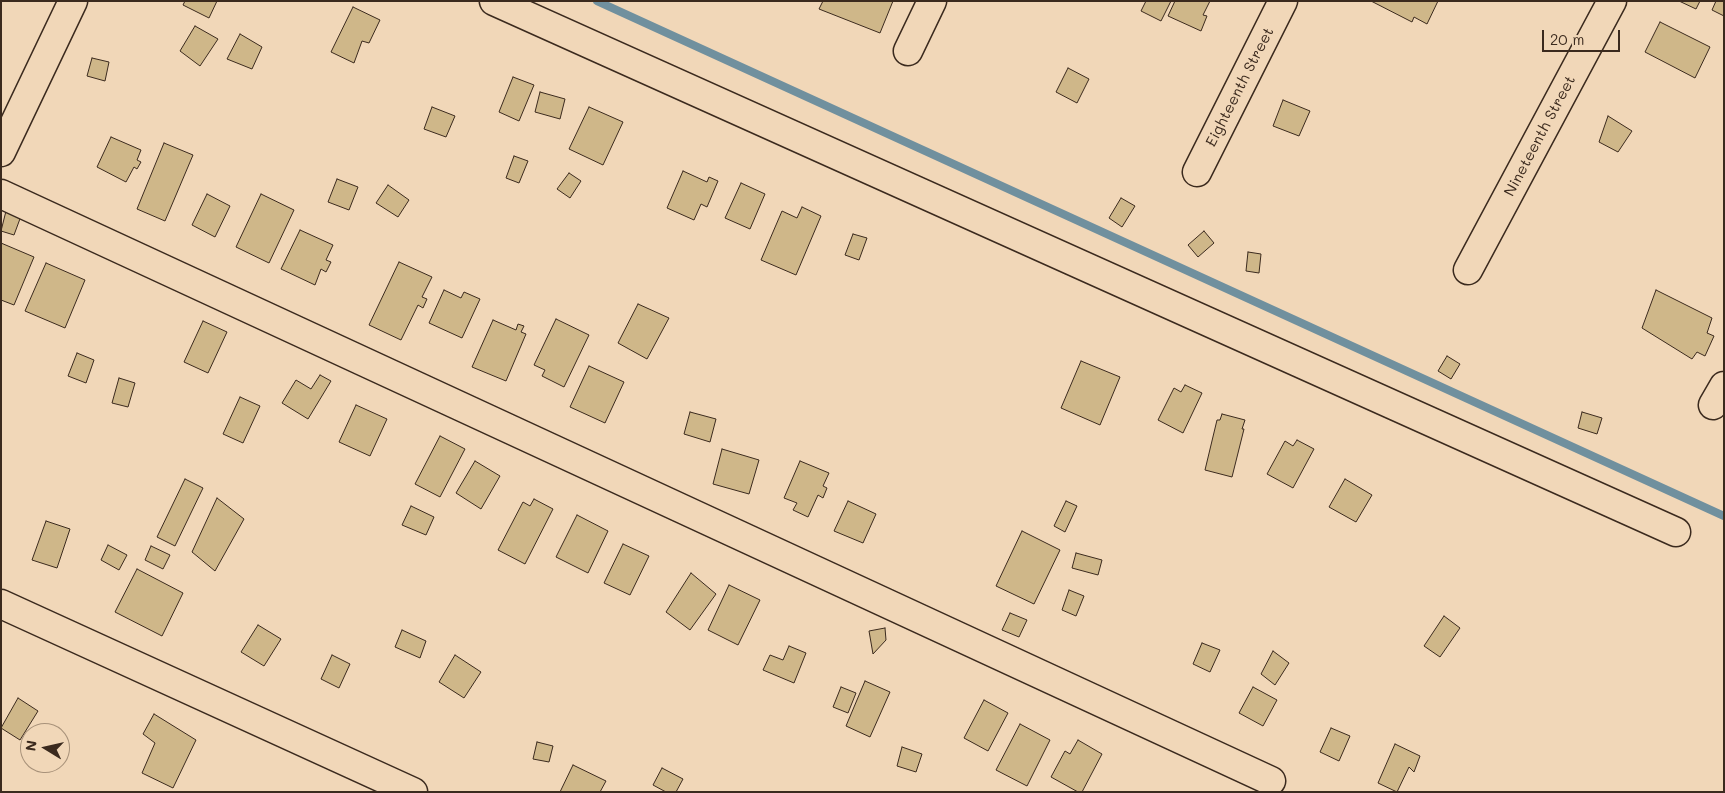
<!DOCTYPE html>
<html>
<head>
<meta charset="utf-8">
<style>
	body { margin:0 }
	#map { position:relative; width:1725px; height:793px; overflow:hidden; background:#f1d7b8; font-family:Mali,sans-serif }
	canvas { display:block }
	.frame { position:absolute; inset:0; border:2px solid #3b2a1e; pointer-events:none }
	.north { position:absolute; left:20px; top:723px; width:50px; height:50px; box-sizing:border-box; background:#f1d7b8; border:1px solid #a8927a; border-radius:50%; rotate:279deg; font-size:14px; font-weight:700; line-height:20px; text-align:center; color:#3b2a1e }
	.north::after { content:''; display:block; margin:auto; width:18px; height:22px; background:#3b2a1e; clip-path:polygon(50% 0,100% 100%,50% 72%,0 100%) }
	.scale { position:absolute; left:1542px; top:30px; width:78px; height:22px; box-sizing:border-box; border:2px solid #3b2a1e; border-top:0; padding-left:6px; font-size:15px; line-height:18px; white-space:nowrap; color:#3b2a1e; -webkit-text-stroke:4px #f1d7b8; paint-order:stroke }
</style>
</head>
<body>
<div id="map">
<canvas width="1725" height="793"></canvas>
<div class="frame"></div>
<div class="north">N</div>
<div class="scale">20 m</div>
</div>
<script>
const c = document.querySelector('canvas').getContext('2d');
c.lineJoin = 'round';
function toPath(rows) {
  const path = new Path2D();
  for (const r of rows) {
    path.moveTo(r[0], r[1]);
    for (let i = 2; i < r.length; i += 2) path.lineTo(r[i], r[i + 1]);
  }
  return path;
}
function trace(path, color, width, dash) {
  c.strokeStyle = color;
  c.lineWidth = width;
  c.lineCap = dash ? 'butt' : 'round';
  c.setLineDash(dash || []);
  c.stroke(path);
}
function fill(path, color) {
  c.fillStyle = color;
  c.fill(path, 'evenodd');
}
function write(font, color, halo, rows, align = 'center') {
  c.font = font + ' Mali,sans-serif';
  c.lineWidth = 4.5;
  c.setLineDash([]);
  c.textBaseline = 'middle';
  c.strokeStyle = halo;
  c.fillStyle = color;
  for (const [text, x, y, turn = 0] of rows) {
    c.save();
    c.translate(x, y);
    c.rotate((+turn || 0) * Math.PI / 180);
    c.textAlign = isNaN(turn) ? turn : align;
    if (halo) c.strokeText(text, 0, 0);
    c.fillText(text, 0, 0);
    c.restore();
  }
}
const stream = toPath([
	[597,1,1724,516]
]);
const building = toPath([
	[185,1,217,1,209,18,183,5,185,1],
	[823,1,893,1,880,33,819,9,823,1],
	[1146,1,1171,1,1161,21,1141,11,1146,1],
	[1175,1,1210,1,1203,15,1207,16,1201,31,1168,16,1175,1],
	[1371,1,1438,1,1427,24,1414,17,1412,22,1371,1],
	[1679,1,1700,1,1696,9,1679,1],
	[1716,1,1724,1,1724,16,1712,10,1716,1],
	[353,7,380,20,369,43,362,41,354,63,331,52,353,7],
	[1660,22,1710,47,1695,78,1645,52,1660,22],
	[195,26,218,39,200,66,180,51,195,26],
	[240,34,262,47,252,69,227,59,240,34],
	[92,58,109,62,105,81,87,76,92,58],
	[1068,68,1089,79,1077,103,1056,92,1068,68],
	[513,77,534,85,519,121,499,112,513,77],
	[540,92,565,99,560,119,535,112,540,92],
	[1283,100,1310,111,1299,136,1273,126,1283,100],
	[432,107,455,116,446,137,424,129,432,107],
	[589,107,623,122,603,165,569,149,589,107],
	[1608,116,1632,131,1618,152,1599,142,1608,116],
	[111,137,141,150,137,160,141,162,137,169,134,167,126,182,97,167,111,137],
	[164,143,193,155,165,221,137,209,164,143],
	[514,156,528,161,519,183,506,178,514,156],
	[683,171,707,182,709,177,718,181,707,207,701,204,694,220,667,208,683,171],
	[569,173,581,181,570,198,557,189,569,173],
	[337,179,358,187,349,210,328,202,337,179],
	[741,183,765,194,750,229,725,218,741,183],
	[388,185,409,200,398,217,376,203,388,185],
	[207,194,230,206,215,237,192,225,207,194],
	[261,194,294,210,269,263,236,247,261,194],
	[1121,198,1135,206,1122,227,1109,218,1121,198],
	[802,207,821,216,796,275,761,260,782,211,797,218,802,207],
	[6,211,21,216,14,235,1,231,6,211],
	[300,230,333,245,326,260,331,262,326,272,321,269,315,285,281,269,300,230],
	[1204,231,1214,243,1198,257,1188,245,1204,231],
	[853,234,867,238,859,260,845,255,853,234],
	[1,243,34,257,14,305,1,300,1,243],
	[1248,252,1261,254,1259,273,1246,271,1248,252],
	[399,262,432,277,422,297,427,299,423,308,418,305,401,340,369,325,399,262],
	[46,263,85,280,65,328,25,311,46,263],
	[444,290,461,298,464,292,480,299,462,338,429,323,444,290],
	[1656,290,1712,318,1707,333,1714,336,1705,356,1697,352,1692,359,1642,328,1656,290],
	[638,304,669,318,647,359,618,343,638,304],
	[556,319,589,335,564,387,542,376,545,370,534,365,556,319],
	[493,320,516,330,518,324,524,326,521,332,526,334,506,381,472,367,493,320],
	[203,321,227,332,208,373,184,362,203,321],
	[77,353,94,360,86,383,68,376,77,353],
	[1447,356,1460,364,1451,379,1438,371,1447,356],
	[1081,361,1120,377,1100,425,1061,408,1081,361],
	[589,366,624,382,605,423,570,407,589,366],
	[320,375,331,381,308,419,282,403,296,380,311,389,320,375],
	[119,378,135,383,128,407,112,403,119,378],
	[1185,385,1202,393,1183,433,1158,420,1174,388,1181,392,1185,385],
	[240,397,260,406,243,443,223,434,240,397],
	[356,405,387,419,370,456,339,442,356,405],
	[690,412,716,419,710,442,684,434,690,412],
	[1582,412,1602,418,1597,434,1578,428,1582,412],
	[1222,414,1245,420,1242,429,1244,429,1232,477,1205,470,1217,420,1220,420,1222,414],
	[440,436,465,449,440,497,415,484,440,436],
	[1297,440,1314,449,1293,488,1267,474,1285,441,1293,446,1297,440],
	[722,449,759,460,749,494,713,484,722,449],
	[475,461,500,476,481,509,456,493,475,461],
	[800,461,829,473,823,486,827,488,823,498,818,495,808,517,793,510,797,503,784,498,800,461],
	[185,479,203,488,175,546,157,537,185,479],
	[1345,479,1372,495,1356,522,1329,507,1345,479],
	[217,498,244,519,215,571,192,552,217,498],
	[534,499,553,509,525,564,498,550,523,502,530,506,534,499],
	[848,501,876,514,863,543,834,531,848,501],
	[1066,501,1077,506,1065,532,1054,526,1066,501],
	[411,506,434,517,426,535,402,525,411,506],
	[577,515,608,531,588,573,556,557,577,515],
	[46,521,70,529,57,568,32,560,46,521],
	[1022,531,1060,550,1034,604,996,586,1022,531],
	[623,544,649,556,630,595,604,583,623,544],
	[108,545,127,555,119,570,101,560,108,545],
	[151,546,170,555,163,569,145,560,151,546],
	[1076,553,1102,560,1098,575,1072,568,1076,553],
	[137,569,183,593,162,636,115,612,137,569],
	[691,573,716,594,690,630,666,612,691,573],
	[729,585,760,600,738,645,708,630,729,585],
	[1069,590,1084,596,1076,616,1062,610,1069,590],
	[1010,613,1027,620,1019,637,1002,630,1010,613],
	[1444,616,1460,628,1440,657,1424,646,1444,616],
	[258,625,281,639,264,666,241,652,258,625],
	[885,628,886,640,873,654,869,631,885,628],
	[402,630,426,641,420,658,395,647,402,630],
	[1202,643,1220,650,1210,672,1193,664,1202,643],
	[789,646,806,653,794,683,763,670,770,655,783,660,789,646],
	[1273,651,1289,663,1275,685,1261,674,1273,651],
	[332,655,350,664,339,688,321,679,332,655],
	[455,655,481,672,464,698,439,682,455,655],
	[865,681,890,692,870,737,846,726,865,681],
	[841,687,856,693,848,713,833,707,841,687],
	[1253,687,1277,700,1263,726,1239,713,1253,687],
	[18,698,38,711,20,740,1,728,18,698],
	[984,700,1008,713,988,751,964,738,984,700],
	[154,714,196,740,173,788,142,773,155,743,143,734,154,714],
	[1020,724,1050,740,1027,786,996,770,1020,724],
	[1331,728,1350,736,1339,761,1320,752,1331,728],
	[1078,740,1102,754,1082,792,1078,792,1051,777,1065,751,1070,754,1078,740],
	[537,742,553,746,549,762,533,759,537,742],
	[1395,744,1420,756,1414,772,1409,767,1397,792,1378,783,1395,744],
	[902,747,922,754,916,772,897,766,902,747],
	[573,765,606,781,600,792,560,792,573,765],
	[662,768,683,779,676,792,666,792,653,785,662,768]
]);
const minor = toPath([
	[494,1,1676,532],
	[908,51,932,1],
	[1,152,73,1],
	[1197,172,1283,1],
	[1,194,1271,781],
	[1468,270,1612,1],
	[1713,405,1724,386],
	[1,604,413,792]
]);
const streetNames = [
	["Eighteenth Street",1240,87,-63],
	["Nineteenth Street",1540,136,-62]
];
trace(stream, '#70909e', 8);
fill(building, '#cfb789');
trace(building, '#3b2a1e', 1);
trace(minor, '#3b2a1e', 31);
trace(minor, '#f1d7b8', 28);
write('15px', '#3b2a1e', '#f1d7b8', streetNames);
</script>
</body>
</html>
